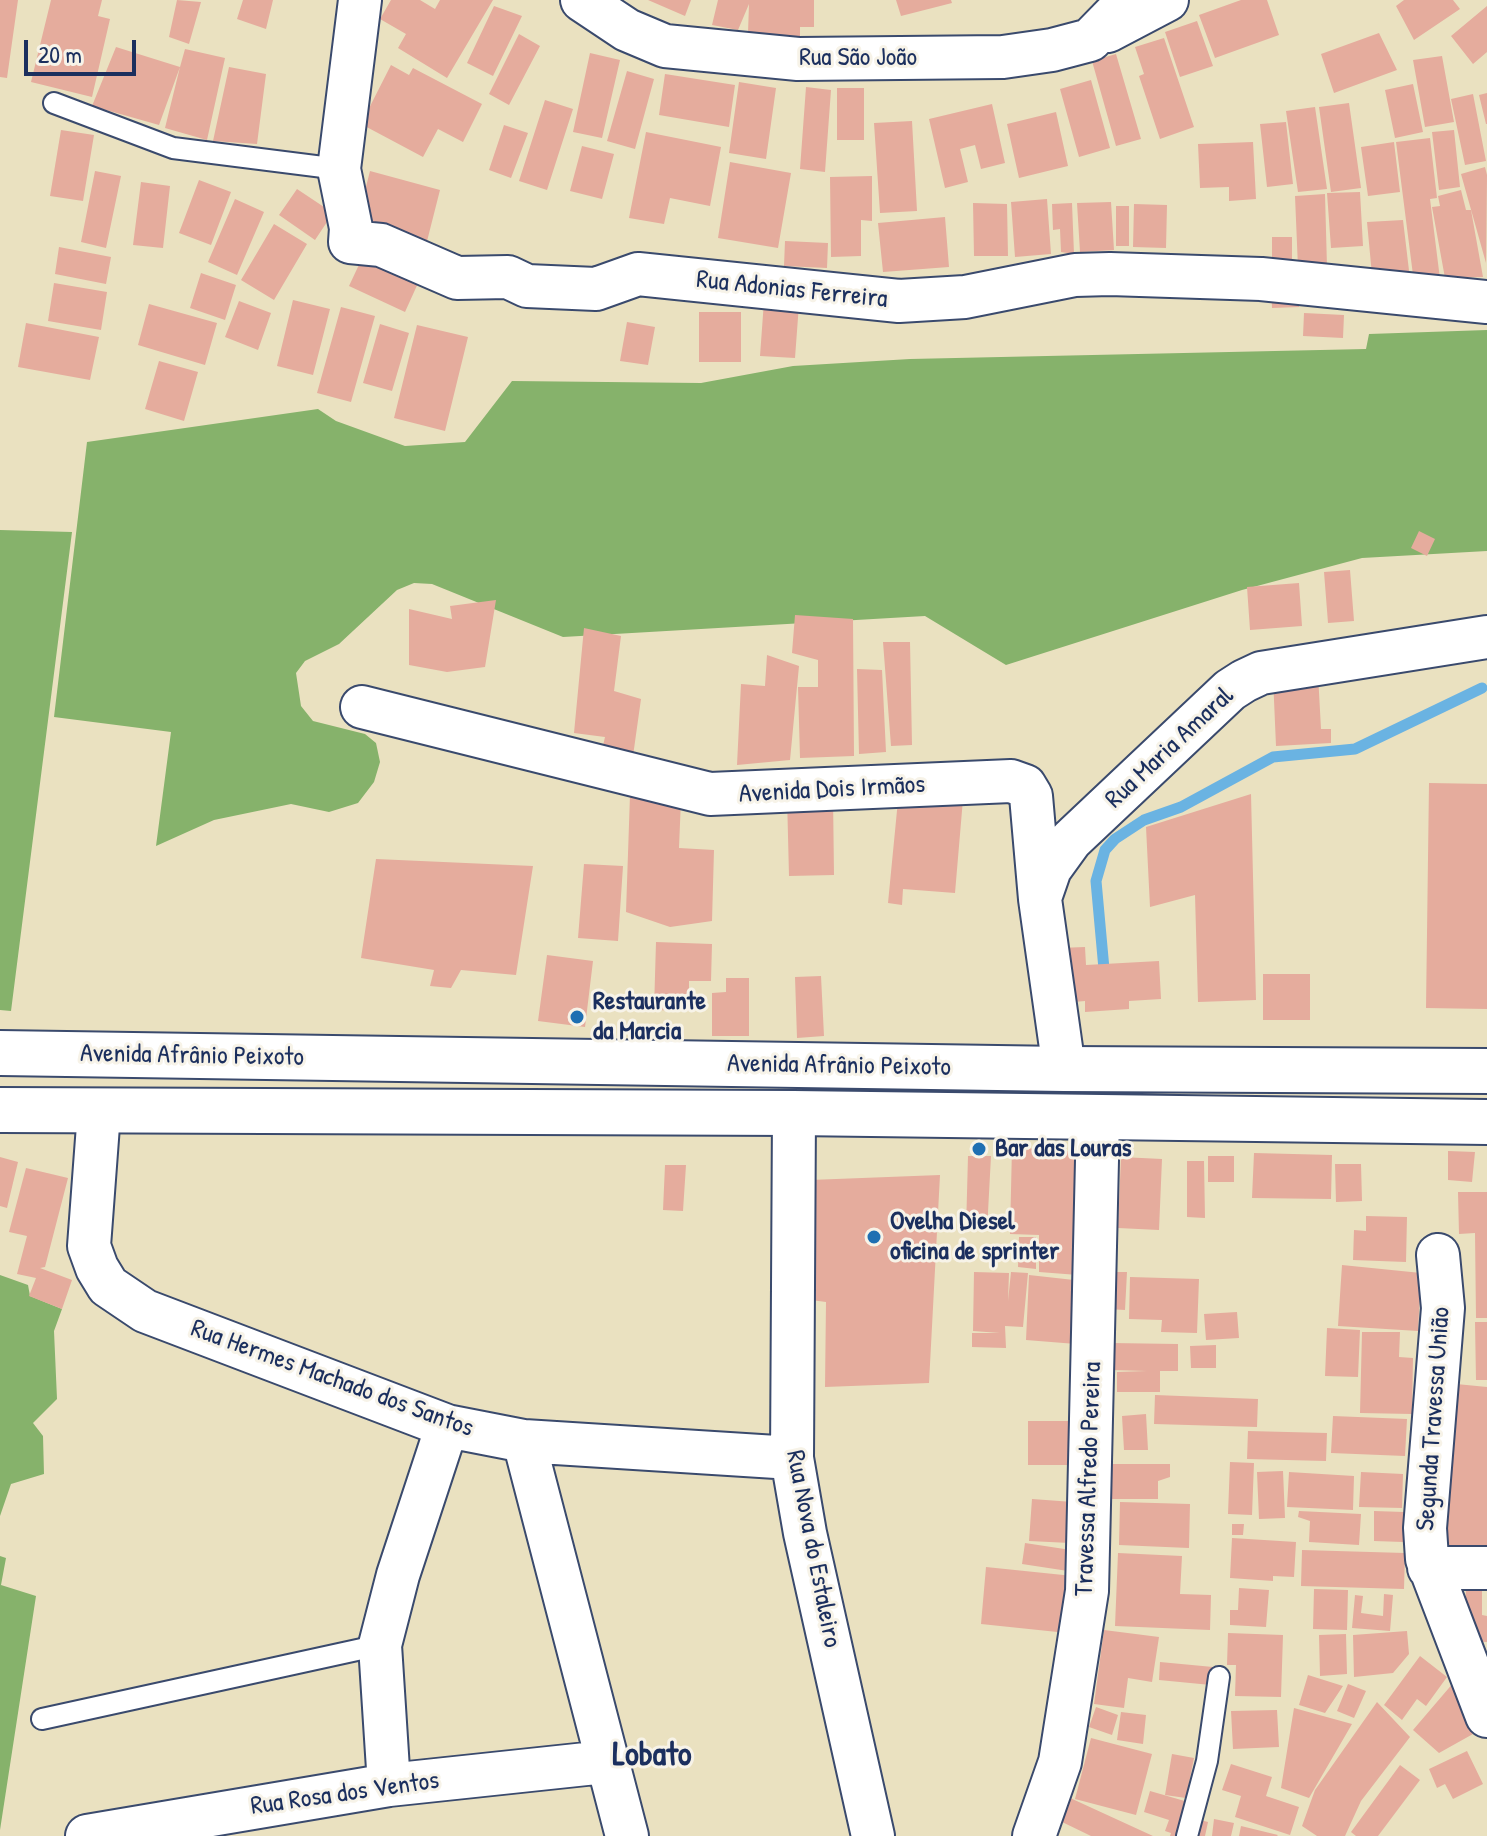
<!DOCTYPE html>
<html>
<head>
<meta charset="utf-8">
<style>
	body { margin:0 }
	#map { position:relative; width:1487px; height:1836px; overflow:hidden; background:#eae1c0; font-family:"Patrick Hand",sans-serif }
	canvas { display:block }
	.scale { position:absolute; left:24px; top:40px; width:112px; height:36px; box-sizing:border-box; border:4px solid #1b2f5e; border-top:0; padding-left:10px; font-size:24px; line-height:28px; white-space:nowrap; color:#1b2f5e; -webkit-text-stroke:6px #f7f3e8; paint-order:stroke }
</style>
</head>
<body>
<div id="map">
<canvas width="1487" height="1836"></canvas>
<div class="scale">20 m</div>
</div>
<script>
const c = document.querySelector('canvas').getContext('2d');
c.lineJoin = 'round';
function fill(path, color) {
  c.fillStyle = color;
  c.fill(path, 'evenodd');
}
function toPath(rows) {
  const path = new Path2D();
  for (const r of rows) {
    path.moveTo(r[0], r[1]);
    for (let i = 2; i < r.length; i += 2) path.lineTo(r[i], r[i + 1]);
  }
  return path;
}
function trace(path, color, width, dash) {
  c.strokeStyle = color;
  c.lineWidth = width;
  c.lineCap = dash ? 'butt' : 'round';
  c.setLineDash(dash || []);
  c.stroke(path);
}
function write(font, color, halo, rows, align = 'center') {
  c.font = font + ' "Patrick Hand",sans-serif';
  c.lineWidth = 6;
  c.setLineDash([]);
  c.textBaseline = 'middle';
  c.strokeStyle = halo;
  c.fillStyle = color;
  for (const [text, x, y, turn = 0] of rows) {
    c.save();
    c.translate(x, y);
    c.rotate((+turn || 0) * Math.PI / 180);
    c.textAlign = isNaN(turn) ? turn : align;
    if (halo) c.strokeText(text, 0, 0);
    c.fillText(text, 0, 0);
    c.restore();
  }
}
const forest = toPath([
	[1487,330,1487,551,1362,558,1242,590,1006,665,925,616,563,637,432,584,414,583,397,590,339,644,305,661,296,673,301,706,313,721,365,734,376,743,380,762,374,782,358,803,329,812,291,804,214,820,156,846,171,732,54,717,87,442,318,409,336,421,405,446,465,442,512,381,701,383,793,366,910,359,1366,349,1369,334],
	[0,530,72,532,11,1011,0,1010],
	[0,1275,28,1285,30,1296,62,1309,54,1331,57,1399,33,1423,43,1436,44,1474,11,1484,0,1516],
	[0,1556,6,1558,1,1585,36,1596,0,1830]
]);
const stream = toPath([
	[1104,969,1096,881,1105,850,1115,839,1144,820,1181,807,1273,757,1355,749,1482,688]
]);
const building = toPath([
	[0,0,18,0,7,78,0,77],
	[51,0,102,0,98,16,110,19,92,97,31,82],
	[177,0,201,2,189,44,169,37],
	[243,0,273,0,266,29,237,19],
	[391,0,420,0,435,9,440,0,493,0,447,78,398,48,406,34,380,19],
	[648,0,691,0,685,16],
	[718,0,814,0,814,27,800,27,800,39,748,33,749,4,738,30,712,25],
	[896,0,951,0,952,3,901,16],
	[1241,0,1267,0,1279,35,1215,58,1199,15],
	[1404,0,1453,0,1460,9,1414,40,1396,6],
	[494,6,522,16,493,76,467,63],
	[1487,6,1487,52,1473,64,1451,36],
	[1197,21,1213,66,1180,77,1165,32],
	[1379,33,1397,70,1334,93,1321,54],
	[519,34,540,46,509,105,489,94],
	[1164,38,1194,127,1160,139,1139,76,1144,74,1135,47],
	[116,47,180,67,185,49,225,58,207,140,165,128,180,67,159,125,92,106],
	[590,53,620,60,602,138,573,132],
	[1116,54,1141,139,1116,146,1092,61],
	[1442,56,1454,122,1425,127,1413,60],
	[391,65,409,75,413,68,482,104,463,142,438,129,423,157,361,124],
	[229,67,266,74,257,144,213,141],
	[627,71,654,79,635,149,607,141],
	[665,74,735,85,729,127,659,115],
	[1091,80,1110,148,1079,157,1060,89],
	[739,82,776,88,766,159,729,153],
	[1413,84,1423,132,1395,138,1385,90],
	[806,87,831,90,825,172,800,169],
	[837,88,864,88,864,140,837,140],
	[1487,93,1487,124,1486,124,1479,95],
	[1473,94,1486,161,1465,165,1451,99],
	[545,100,573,109,547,190,519,181],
	[1349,103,1361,188,1331,192,1319,107],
	[992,104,1005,163,981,169,975,145,960,149,968,182,945,188,929,119],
	[1315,107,1327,189,1298,192,1286,111],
	[1056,112,1068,166,1019,178,1007,124],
	[912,121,917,211,880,213,874,123],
	[1286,122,1293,184,1267,187,1260,124],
	[504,125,528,133,511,178,489,170],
	[61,130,94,135,83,201,50,196],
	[1454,130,1460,187,1439,190,1432,132],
	[646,132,721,147,710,206,670,198,664,224,629,218],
	[1430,138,1437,198,1430,199,1440,279,1413,275,1396,142],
	[1253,142,1256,199,1229,201,1229,187,1200,188,1198,144],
	[1394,142,1400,192,1368,196,1361,147],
	[582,146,614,154,602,199,570,191],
	[730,162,791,173,778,248,718,238],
	[1485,167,1487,175,1486,263,1461,174],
	[95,171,121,176,106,248,81,242],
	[370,171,440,190,424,253,354,234],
	[872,176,872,221,861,220,861,256,831,257,830,177],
	[199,180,231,192,211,245,179,233],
	[141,182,170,186,163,248,133,245],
	[297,189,333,213,315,240,279,215],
	[1461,190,1466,210,1471,210,1483,277,1445,278,1432,207,1440,206,1438,196],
	[1360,192,1363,246,1331,248,1327,193],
	[1325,194,1327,267,1298,268,1295,196],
	[235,199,264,212,237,275,208,262],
	[1047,199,1051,254,1015,257,1011,202],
	[1111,202,1114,250,1080,252,1077,203],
	[973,203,1007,204,1008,256,974,256],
	[1072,203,1074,254,1061,252,1060,229,1053,230,1052,204],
	[1134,204,1167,205,1166,248,1133,247],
	[1116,206,1129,206,1129,246,1116,246],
	[945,217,949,267,883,272,878,223],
	[1403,220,1410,279,1372,275,1367,222],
	[274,224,307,244,274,300,241,280],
	[1272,237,1292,237,1292,265,1272,265],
	[785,241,828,243,827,268,784,266],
	[59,247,111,257,106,284,55,274],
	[364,254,419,281,405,312,349,286],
	[201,273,236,285,225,320,190,308],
	[54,283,107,292,101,330,48,321],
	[1271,285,1298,285,1299,307,1272,308],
	[293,300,330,309,313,375,277,366],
	[239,301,271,313,258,350,225,337],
	[764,301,799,304,795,358,760,356],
	[149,304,217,323,205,365,138,345],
	[341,307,375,316,351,402,317,393],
	[699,312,741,312,741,362,699,362],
	[1304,313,1344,315,1343,338,1303,336],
	[627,322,655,327,648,365,620,361],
	[26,323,99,337,90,380,18,367],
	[380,324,409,333,392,391,363,383],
	[417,325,468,337,445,431,394,418],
	[159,361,198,372,184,421,145,409],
	[1419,531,1435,539,1427,556,1411,548],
	[1350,570,1354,621,1328,623,1324,572],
	[1299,583,1302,626,1250,630,1247,587],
	[496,600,485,667,447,672,409,665,409,609,452,619,450,606],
	[795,615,853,619,854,756,800,758,798,687,818,687,818,660,792,653],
	[584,628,621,636,614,691,641,699,633,756,602,750,605,737,574,733],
	[883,642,910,642,912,745,891,746],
	[767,655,799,666,790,760,737,765,741,684,765,686],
	[857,669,882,670,886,752,859,754],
	[1318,674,1321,729,1331,729,1331,743,1276,746,1273,677],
	[1429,783,1487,784,1487,1009,1426,1008],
	[899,790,963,799,955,893,903,889,902,905,888,903],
	[1251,794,1256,1000,1198,1002,1195,895,1150,907,1146,827],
	[630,795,681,799,679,848,714,850,712,921,670,927,626,912],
	[787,796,833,796,834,875,789,876],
	[376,859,533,866,516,975,461,970,451,988,430,986,434,970,361,958],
	[584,864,623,866,618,941,578,938],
	[656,942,712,944,711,981,689,981,689,1011,654,1010],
	[1085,947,1086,965,1159,961,1161,999,1129,1001,1129,1009,1085,1012,1085,1001,1062,1003,1059,948],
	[547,955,593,961,585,1027,538,1021],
	[1263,974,1310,974,1310,1020,1263,1020],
	[821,976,824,1036,797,1038,795,977],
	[726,978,749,978,749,1036,712,1036,712,993,726,992],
	[1012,1147,1077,1152,1078,1275,1039,1272,1039,1235,1010,1234],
	[1448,1151,1475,1152,1472,1182,1448,1180],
	[1254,1153,1332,1155,1331,1199,1252,1198],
	[968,1156,991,1156,987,1231,966,1230],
	[1208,1156,1234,1156,1234,1182,1208,1182],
	[0,1157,18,1162,7,1208,0,1206],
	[1121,1157,1162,1159,1159,1230,1118,1228],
	[1187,1161,1204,1161,1205,1218,1187,1217],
	[1335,1164,1361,1164,1362,1201,1336,1202],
	[665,1165,686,1165,683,1211,663,1210],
	[26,1168,68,1178,45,1267,40,1268,72,1280,62,1309,29,1296,36,1278,17,1274,27,1236,9,1232],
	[940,1175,929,1383,825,1387,826,1302,811,1300,810,1180],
	[1458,1192,1487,1192,1487,1318,1476,1318,1475,1233,1459,1234],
	[1366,1216,1407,1217,1406,1262,1353,1260,1354,1230,1366,1231],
	[1019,1237,1036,1237,1036,1269,1018,1267],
	[1342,1265,1421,1273,1418,1331,1338,1326],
	[974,1272,1009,1273,1008,1301,1011,1272,1028,1273,1023,1327,1005,1326,1006,1348,972,1347,972,1333,1000,1333,973,1331],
	[1111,1272,1127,1272,1125,1310,1108,1309],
	[1029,1275,1074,1280,1076,1344,1026,1340],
	[1130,1277,1199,1279,1197,1333,1161,1332,1162,1320,1129,1319],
	[1237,1312,1239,1338,1206,1340,1204,1314],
	[1475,1322,1487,1322,1487,1380,1476,1380],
	[1327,1328,1360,1330,1358,1377,1325,1376],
	[1362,1332,1400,1332,1399,1357,1413,1358,1412,1414,1360,1413],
	[1111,1343,1178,1344,1178,1371,1160,1371,1160,1392,1117,1392,1117,1372,1147,1371,1111,1370],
	[1216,1345,1216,1368,1191,1368,1190,1346],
	[1446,1383,1487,1387,1487,1556,1430,1551],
	[1155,1395,1258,1399,1257,1427,1154,1424],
	[1146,1414,1148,1450,1124,1450,1122,1416],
	[1333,1416,1407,1419,1405,1456,1331,1453],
	[1028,1421,1075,1421,1075,1465,1028,1465],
	[1248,1431,1327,1433,1326,1461,1247,1459],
	[1230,1462,1254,1463,1252,1515,1228,1514],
	[1112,1464,1170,1464,1170,1477,1158,1481,1158,1499,1112,1499],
	[1283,1471,1285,1518,1259,1519,1257,1472],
	[1289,1472,1354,1476,1353,1510,1287,1507],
	[1361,1472,1403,1474,1402,1508,1359,1507],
	[1032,1499,1073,1502,1070,1543,1029,1541],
	[1120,1502,1190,1504,1189,1548,1119,1545],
	[1299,1511,1361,1514,1359,1545,1309,1542,1310,1521,1298,1517],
	[1374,1511,1404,1512,1403,1542,1374,1541],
	[1232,1524,1244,1524,1243,1535,1232,1535],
	[1232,1538,1296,1542,1294,1577,1273,1576,1273,1581,1230,1578],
	[1025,1543,1071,1550,1068,1571,1022,1564],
	[1302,1550,1405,1553,1404,1589,1301,1586],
	[1118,1553,1182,1556,1180,1594,1211,1595,1210,1630,1115,1626],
	[986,1567,1073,1576,1067,1633,981,1624],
	[1239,1588,1269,1590,1266,1627,1230,1625,1230,1610,1238,1610],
	[1314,1589,1348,1590,1347,1630,1313,1629],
	[1466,1589,1482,1590,1482,1615,1487,1616,1487,1642,1464,1641],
	[1384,1594,1393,1595,1390,1631,1352,1628,1355,1595,1363,1596,1361,1613,1383,1616],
	[1104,1630,1159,1637,1152,1682,1128,1678,1124,1708,1094,1704],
	[1407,1631,1409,1654,1393,1673,1354,1677,1353,1635],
	[1228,1633,1283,1635,1281,1697,1235,1696,1236,1665,1227,1665],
	[1346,1634,1347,1674,1320,1676,1319,1635],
	[1420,1656,1447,1677,1426,1706,1417,1699,1402,1720,1384,1705],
	[1160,1662,1213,1667,1211,1685,1159,1680],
	[1450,1666,1478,1704,1466,1721,1473,1734,1439,1753,1413,1730,1454,1682,1446,1668],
	[1308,1675,1343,1686,1325,1713,1299,1705],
	[1348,1684,1366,1691,1354,1718,1337,1711],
	[1377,1702,1410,1737,1361,1801,1345,1836,1317,1836,1302,1826,1315,1790],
	[1096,1707,1118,1715,1112,1735,1089,1727],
	[1294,1708,1352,1724,1309,1798,1281,1788],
	[1277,1710,1279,1747,1233,1749,1231,1711],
	[1121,1712,1146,1715,1143,1744,1117,1740],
	[1091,1738,1152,1754,1136,1815,1075,1799],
	[1467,1751,1483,1784,1453,1799,1445,1784,1437,1788,1429,1769],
	[1172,1754,1194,1758,1186,1798,1165,1795],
	[1231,1764,1272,1777,1266,1796,1299,1807,1290,1835,1235,1817,1241,1796,1222,1790],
	[1400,1765,1420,1780,1378,1836,1356,1836,1351,1832],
	[1150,1791,1195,1804,1186,1836,1170,1836,1171,1833,1165,1831,1169,1820,1144,1812],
	[1068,1797,1153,1836,1091,1836,1058,1820],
	[1192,1818,1208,1822,1205,1836,1188,1836],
	[1214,1819,1234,1823,1231,1836,1212,1836],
	[1241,1826,1278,1835,1277,1836,1239,1836]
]);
const service = toPath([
	[54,103,173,148,339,169],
	[42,1719,380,1645],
	[1187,1836,1207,1761,1219,1677]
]);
const minor = toPath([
	[360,0,339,169,351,228,350,242,381,245,457,278,508,277,527,286,596,289,638,274,899,301,965,297,1075,275,1110,274,1261,279,1487,302],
	[582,0,627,30,665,46,798,59,1003,57,1052,50,1090,40,1129,0],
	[1108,31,1167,0],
	[362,707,710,794,1011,781,1025,786,1031,796,1040,899,1064,1069],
	[1040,898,1050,869,1071,840,1230,690,1244,681,1261,673,1487,637],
	[99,1112,89,1246,97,1268,108,1286,145,1311,447,1426,524,1441,792,1458],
	[794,1113,792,1458,805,1533,873,1836],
	[1438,1255,1443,1308,1425,1528,1427,1559,1487,1716],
	[524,1441,627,1836],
	[1429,1568,1487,1568],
	[389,1785,380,1645,398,1575,447,1426],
	[87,1836,389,1785,605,1762],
	[1034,1836,1060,1762,1087,1591,1098,1117]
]);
const primary = toPath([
	[0,1053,1064,1069,1487,1071],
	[0,1110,794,1113,1487,1122]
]);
const markers = [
	[577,1017,8,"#1f6fb2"],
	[979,1149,8,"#1f6fb2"],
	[874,1237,8,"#1f6fb2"]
];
const streetNames = [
	["Rua São João",858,58],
	["Rua Adonias Ferreira",792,290,6],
	["Rua Maria Amaral",1170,748,-43],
	["Avenida Dois Irmãos",832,790,-3],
	["Avenida Afrânio Peixoto",192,1056,1],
	["Avenida Afrânio Peixoto",839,1066,1],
	["Rua Hermes Machado dos Santos",332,1379,20],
	["Segunda Travessa União",1434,1419,-86],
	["Travessa Alfredo Pereira",1089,1479,-88],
	["Rua Nova do Estaleiro",813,1549,79],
	["Rua Rosa dos Ventos",345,1794,-8]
];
const poiNames = [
	["Restaurante",593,1002],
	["da Marcia",593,1032],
	["Bar das Louras",995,1149],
	["Ovelha Diesel",890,1222],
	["oficina de sprinter",890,1252]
];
const districtNames = [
	["Lobato",652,1756]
];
fill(forest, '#86b26b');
trace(stream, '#6ab3e2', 11);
fill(building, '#e5ac9d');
trace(service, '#3a4a6d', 24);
trace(minor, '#3a4a6d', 46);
trace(primary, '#3a4a6d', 48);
trace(service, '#fff', 20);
trace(minor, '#fff', 42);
trace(primary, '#fff', 44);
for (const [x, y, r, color] of markers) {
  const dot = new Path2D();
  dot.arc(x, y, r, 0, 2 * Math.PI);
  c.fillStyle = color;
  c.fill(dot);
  trace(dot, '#f7f3e8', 3);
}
write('26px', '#1b2f5e', '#f7f3e8', streetNames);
write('bold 26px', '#1b2f5e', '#f7f3e8', poiNames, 'left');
write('bold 34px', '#1b2f5e', '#f7f3e8', districtNames);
</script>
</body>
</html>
